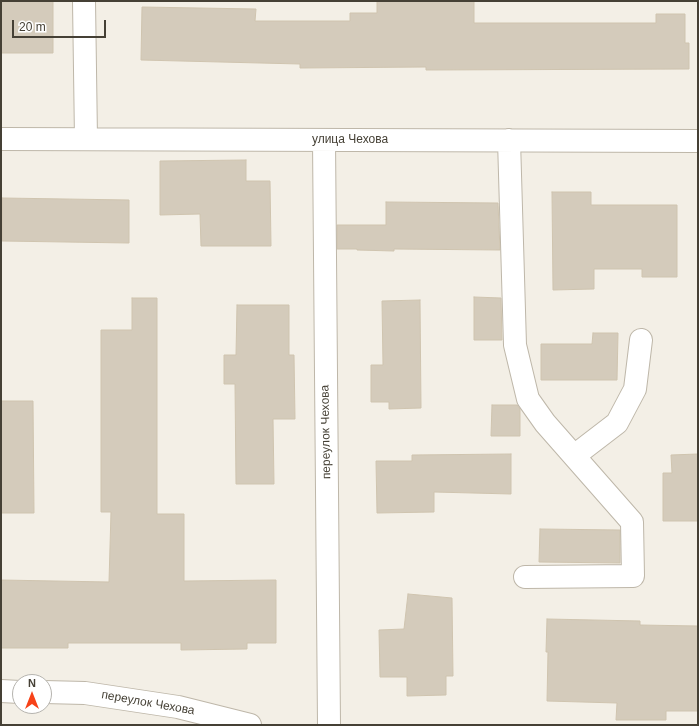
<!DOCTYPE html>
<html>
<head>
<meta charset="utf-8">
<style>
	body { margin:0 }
	#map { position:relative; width:699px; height:726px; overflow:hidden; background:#f3efe6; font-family:Helvetica,sans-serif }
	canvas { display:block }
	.frame { position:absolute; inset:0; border:2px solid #454035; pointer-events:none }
	.north { position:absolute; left:12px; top:674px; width:40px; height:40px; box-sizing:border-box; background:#fff; border:1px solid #b5b3ae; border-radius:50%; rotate:0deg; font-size:11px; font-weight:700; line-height:16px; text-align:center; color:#454035 }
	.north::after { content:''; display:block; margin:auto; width:14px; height:18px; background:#f74218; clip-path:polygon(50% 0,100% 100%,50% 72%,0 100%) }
	.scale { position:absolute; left:12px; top:20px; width:94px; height:18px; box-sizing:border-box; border:2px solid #454035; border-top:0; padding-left:5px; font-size:12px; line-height:14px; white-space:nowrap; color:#454035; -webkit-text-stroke:3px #fff; paint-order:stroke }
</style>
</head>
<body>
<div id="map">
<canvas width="699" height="726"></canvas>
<div class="frame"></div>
<div class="north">N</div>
<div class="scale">20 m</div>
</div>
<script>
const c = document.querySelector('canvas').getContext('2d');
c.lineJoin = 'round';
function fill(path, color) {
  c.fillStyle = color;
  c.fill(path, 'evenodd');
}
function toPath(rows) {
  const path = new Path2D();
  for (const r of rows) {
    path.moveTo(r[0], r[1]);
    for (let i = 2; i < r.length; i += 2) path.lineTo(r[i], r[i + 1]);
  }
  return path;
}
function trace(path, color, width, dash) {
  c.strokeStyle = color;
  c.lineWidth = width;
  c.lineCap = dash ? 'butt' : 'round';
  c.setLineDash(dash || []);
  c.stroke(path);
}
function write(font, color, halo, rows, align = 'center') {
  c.font = font + ' Helvetica,sans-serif';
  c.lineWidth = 3;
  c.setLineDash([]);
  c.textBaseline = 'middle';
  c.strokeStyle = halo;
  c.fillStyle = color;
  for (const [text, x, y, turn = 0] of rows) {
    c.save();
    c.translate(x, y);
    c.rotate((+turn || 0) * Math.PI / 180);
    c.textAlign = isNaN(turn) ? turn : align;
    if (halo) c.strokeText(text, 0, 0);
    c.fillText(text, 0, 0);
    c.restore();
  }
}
const building = toPath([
	[1,1,53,1,53,53,1,53,1,1],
	[377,1,474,1,474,23,656,23,656,14,685,14,685,43,689,43,689,69,426,70,426,67,300,68,300,64,141,60,142,7,256,9,255,21,350,21,350,13,377,13,377,1],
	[246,160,246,181,270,181,271,246,201,246,200,214,160,215,160,161,246,160],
	[552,192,591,192,591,205,677,205,677,277,642,277,642,269,594,269,594,289,553,290,552,192],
	[2,198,129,200,129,243,2,241,2,198],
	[386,202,498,203,500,250,394,249,394,251,357,250,357,249,337,249,337,225,386,225,386,202],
	[474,297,501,298,502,340,474,340,474,297],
	[132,298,157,298,157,514,184,514,184,581,276,580,276,643,247,643,247,649,181,650,181,643,68,643,68,648,1,648,1,580,109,582,111,512,101,512,101,330,132,330,132,298],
	[420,300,421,408,389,409,389,402,371,402,371,365,383,365,382,301,420,300],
	[237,305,289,305,289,355,294,355,295,419,273,419,274,484,236,484,235,384,224,384,224,355,236,355,237,305],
	[593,333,618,333,617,380,541,380,541,344,592,344,593,333],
	[1,401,33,401,34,513,1,513,1,401],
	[492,405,517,405,520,409,520,436,491,436,492,405],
	[511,454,511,494,434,492,434,512,377,513,376,461,412,461,412,455,511,454],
	[698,454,698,521,663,521,663,473,672,473,671,455,698,454],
	[540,529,620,530,620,563,539,562,540,529],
	[408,594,452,598,453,676,446,676,446,695,407,696,407,677,380,677,379,630,404,629,408,594],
	[547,619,640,621,640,625,698,626,698,711,666,711,666,720,616,720,617,703,547,701,548,652,546,652,547,619]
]);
const minor = toPath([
	[84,1,86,139],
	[1,139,698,141],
	[324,140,329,725],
	[509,140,515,345,528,399,545,423,632,522,633,576,525,577],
	[574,456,617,423,635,389,641,340],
	[1,691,20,692],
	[44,692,85,693,178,707,250,725]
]);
const streetNames = [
	["улица Чехова",350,140],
	["переулок Чехова",326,432,-91],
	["переулок Чехова",148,703,10]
];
fill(building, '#d4cbbb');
trace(building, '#cfc4af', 1);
trace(minor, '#beb7a9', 24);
trace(minor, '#fff', 22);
write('12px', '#454035', '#fff', streetNames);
</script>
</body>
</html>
